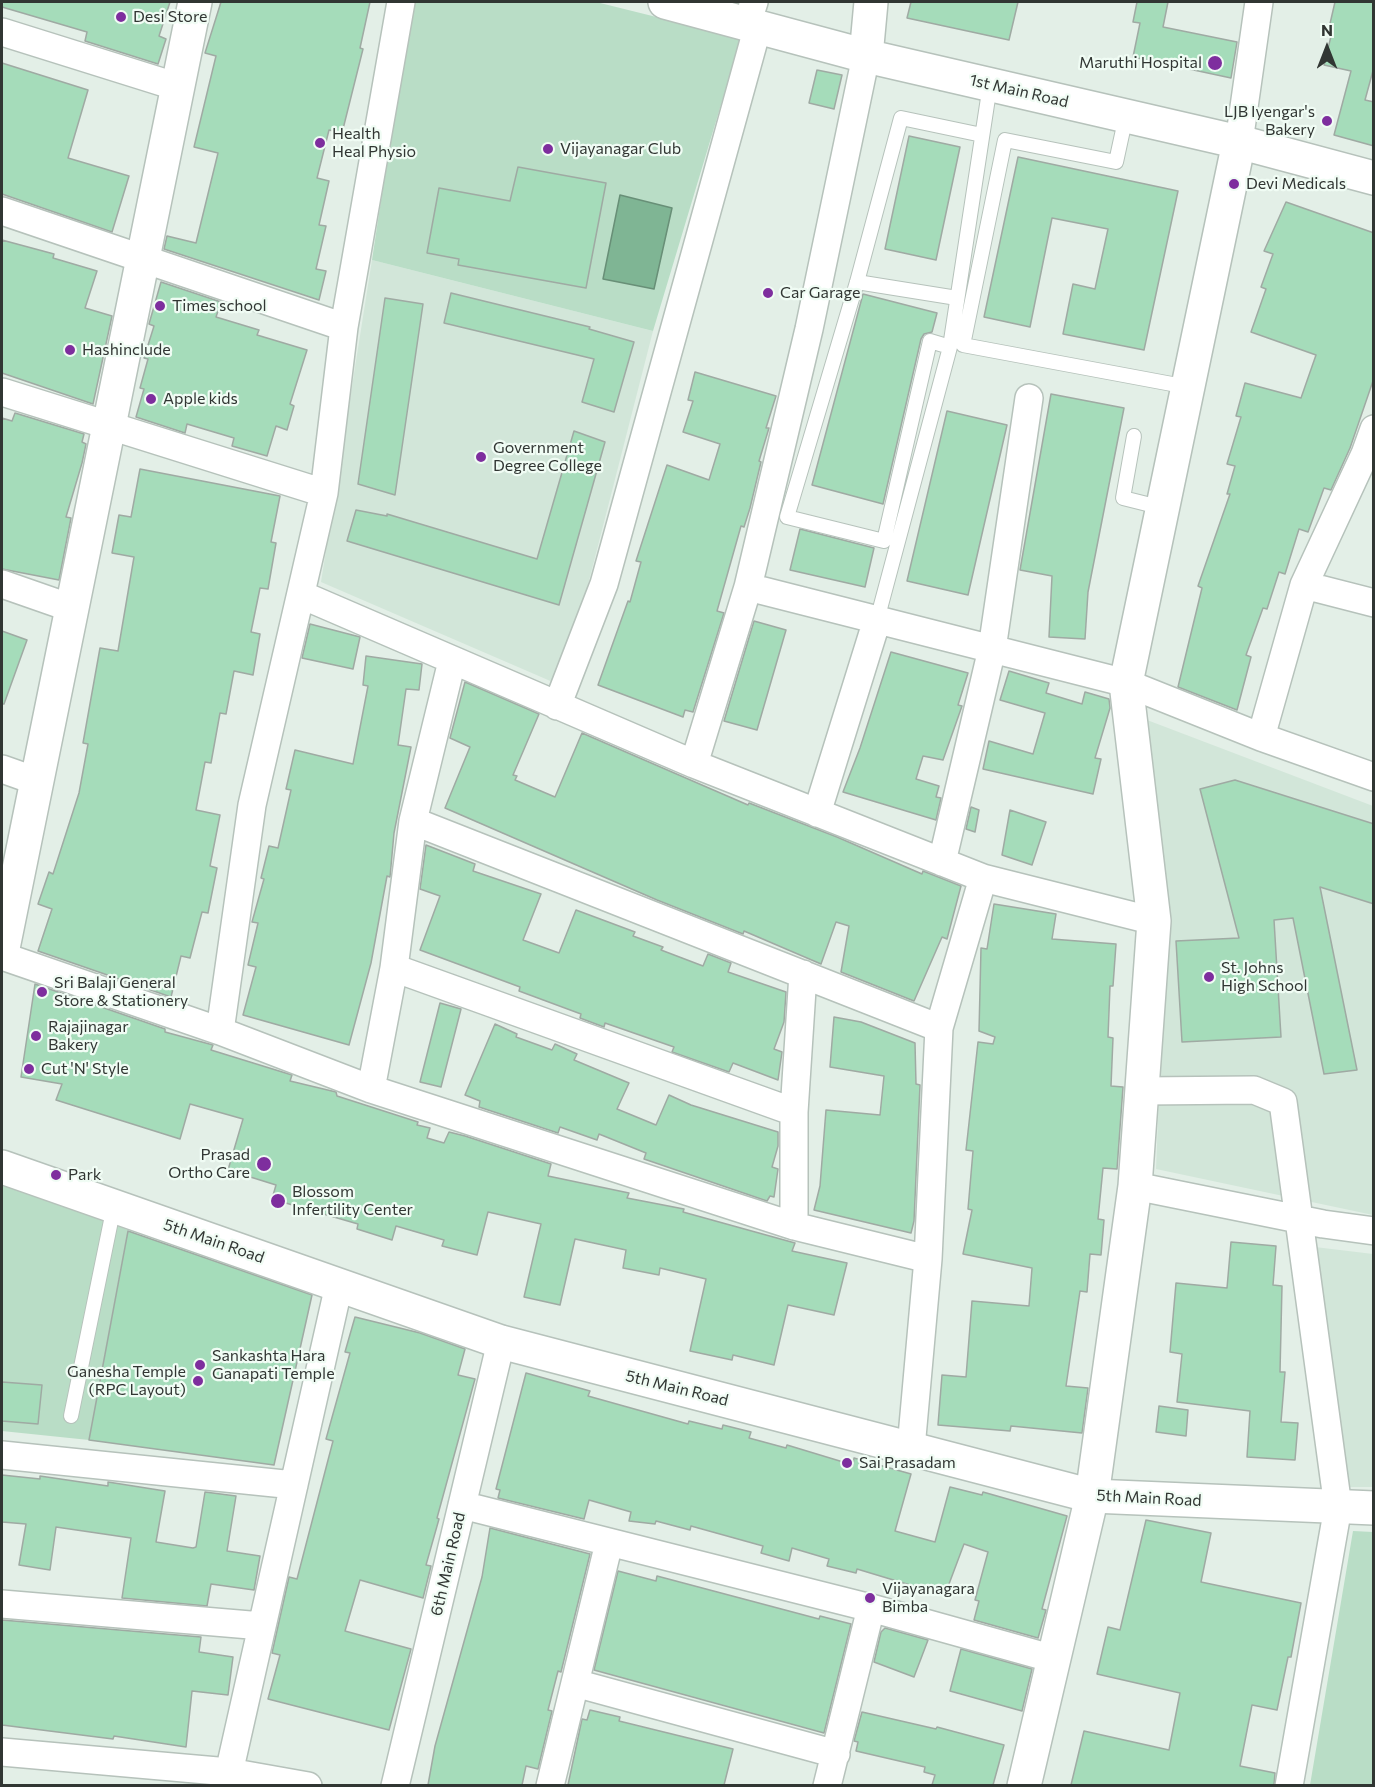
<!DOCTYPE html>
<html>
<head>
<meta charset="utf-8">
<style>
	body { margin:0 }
	#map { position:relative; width:1375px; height:1787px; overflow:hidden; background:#e3efe7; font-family:Commissioner,sans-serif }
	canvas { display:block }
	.frame { position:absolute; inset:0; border:3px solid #313633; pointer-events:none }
	.north { position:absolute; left:1297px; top:18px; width:60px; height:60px; -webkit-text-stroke:4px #f0fcf4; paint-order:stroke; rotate:0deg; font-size:16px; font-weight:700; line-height:24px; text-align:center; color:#313633 }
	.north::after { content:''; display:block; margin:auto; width:21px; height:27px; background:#313633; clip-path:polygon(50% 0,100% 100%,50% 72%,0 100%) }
</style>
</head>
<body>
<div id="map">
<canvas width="1375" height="1787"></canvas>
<div class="frame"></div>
<div class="north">N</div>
</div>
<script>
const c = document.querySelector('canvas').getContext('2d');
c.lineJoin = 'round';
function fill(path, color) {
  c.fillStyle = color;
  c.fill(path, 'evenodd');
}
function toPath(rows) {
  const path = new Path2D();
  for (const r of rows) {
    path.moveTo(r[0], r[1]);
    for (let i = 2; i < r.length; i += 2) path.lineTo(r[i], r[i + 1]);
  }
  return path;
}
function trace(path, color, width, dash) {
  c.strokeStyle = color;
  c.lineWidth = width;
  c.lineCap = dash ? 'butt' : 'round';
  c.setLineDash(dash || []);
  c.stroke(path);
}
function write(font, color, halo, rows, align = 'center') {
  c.font = font + ' Commissioner,sans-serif';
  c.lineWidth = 4.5;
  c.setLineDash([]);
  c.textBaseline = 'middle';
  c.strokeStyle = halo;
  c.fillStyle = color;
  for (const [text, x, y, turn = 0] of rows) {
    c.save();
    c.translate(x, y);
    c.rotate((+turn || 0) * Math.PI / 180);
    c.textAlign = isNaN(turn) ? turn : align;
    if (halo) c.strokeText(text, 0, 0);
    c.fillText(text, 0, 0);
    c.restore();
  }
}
const built = toPath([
	[372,260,653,331,562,686,321,582],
	[1147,720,1373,806,1373,1215,1156,1169,1166,920],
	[1315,1247,1373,1254,1373,1487,1343,1487]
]);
const green = toPath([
	[411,2,596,2,741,38,653,331,372,260],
	[2,1182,128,1230,89,1440,2,1431],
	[1353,1531,1373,1532,1373,1785,1310,1785]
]);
const water = toPath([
	[620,195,672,208,654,289,603,279,620,195]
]);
const building = toPath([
	[2,2,170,2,159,36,166,39,158,64,85,41,87,32,2,7,2,2],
	[221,2,370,2,360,48,363,49,342,133,329,130,317,178,329,181,319,225,326,226,316,269,326,271,319,300,164,249,167,236,196,243,218,153,194,147,216,56,205,53,221,2],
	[911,2,1018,2,1009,40,907,18,911,2],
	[1137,2,1168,2,1163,27,1237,42,1231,78,1133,57,1140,23,1133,22,1137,2],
	[1335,2,1374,2,1374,67,1365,100,1374,102,1374,146,1334,135,1351,71,1324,65,1333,28,1329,28,1335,2],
	[2,63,88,90,68,158,129,176,112,232,2,194,2,63],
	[817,70,842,75,834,109,809,103,817,70],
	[909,136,960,147,936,260,885,249,909,136],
	[1018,157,1178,191,1144,350,1063,334,1073,284,1095,289,1108,229,1052,218,1030,327,984,317,1018,157],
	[518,167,606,183,586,288,458,265,459,259,427,253,439,188,510,201,518,167],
	[1286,202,1374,233,1374,378,1350,448,1331,490,1324,488,1308,532,1299,529,1285,574,1279,572,1267,609,1263,608,1246,655,1251,657,1237,710,1178,687,1202,588,1198,586,1230,494,1227,494,1235,466,1227,464,1241,417,1236,416,1245,383,1301,398,1316,355,1251,332,1266,289,1261,287,1273,254,1264,251,1286,202],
	[2,240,54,254,53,258,97,271,85,308,112,316,93,404,2,373,2,240],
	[161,282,221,302,216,317,259,330,257,335,307,350,290,404,294,406,287,430,276,426,267,456,232,446,234,438,187,424,185,433,136,417,144,389,140,388,148,359,144,358,154,326,149,324,161,282],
	[451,293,590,327,589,329,634,342,614,412,582,402,594,359,444,323,451,293],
	[863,294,937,313,932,332,924,334,921,339,883,504,812,485,863,294],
	[385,298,423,304,395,495,358,484,385,298],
	[695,372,776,396,766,428,769,428,759,461,761,462,750,508,744,527,741,526,717,611,724,613,693,712,685,710,683,717,598,685,628,601,630,602,641,562,636,561,667,465,709,480,720,444,683,432,693,401,688,400,695,372],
	[1051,394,1124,408,1088,592,1085,639,1049,637,1052,576,1020,570,1051,394],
	[947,411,1007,425,968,595,907,581,947,411],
	[15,413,84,434,82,442,86,444,82,463,66,517,71,518,59,580,2,569,2,418,12,421,15,413],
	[574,431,605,442,559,605,347,541,356,510,387,516,387,514,537,559,574,431],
	[140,469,280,496,271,542,276,543,268,589,260,588,251,632,260,634,253,675,234,671,226,714,220,713,211,763,205,762,196,810,220,815,210,866,217,868,208,913,202,912,190,958,181,956,171,997,38,951,52,909,38,904,49,872,53,874,79,793,88,744,83,743,100,648,118,651,134,557,112,553,119,515,131,517,140,469],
	[800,529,874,548,865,587,790,570,800,529],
	[754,621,786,630,757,730,724,721,754,621],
	[310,624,360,637,353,669,302,658,310,624],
	[2,631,27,640,4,704,2,704,2,631],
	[891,652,968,673,958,705,962,706,943,760,923,756,916,779,939,786,936,797,941,798,936,820,843,792,860,748,891,652],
	[366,656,422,664,419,690,406,689,398,745,411,747,394,833,390,877,387,876,371,963,349,1045,243,1015,256,967,248,965,258,923,252,922,264,879,261,878,269,846,278,848,291,790,286,789,295,750,353,764,368,686,363,685,366,656],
	[1009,671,1049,683,1046,693,1082,704,1085,692,1109,699,1110,708,1095,758,1101,759,1093,794,983,769,989,741,1033,754,1045,713,1000,700,1009,671],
	[465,682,539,714,513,775,517,776,515,780,555,797,582,733,748,805,749,803,837,837,922,874,923,871,961,886,947,939,942,937,914,1001,841,972,849,926,836,922,821,964,744,931,743,934,657,900,445,808,470,747,450,738,465,682],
	[1235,780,1374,824,1374,904,1320,887,1357,1070,1324,1074,1293,918,1274,920,1281,1037,1182,1042,1176,941,1239,938,1200,789,1235,780],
	[971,807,979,810,975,832,966,829,971,807],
	[1010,810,1046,822,1032,865,1002,855,1010,810],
	[426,845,475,864,473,871,541,894,523,940,559,953,576,910,635,932,633,936,663,947,661,950,703,966,708,954,731,963,728,972,786,992,784,1022,774,1049,782,1052,778,1080,733,1063,729,1072,672,1052,674,1047,605,1023,604,1027,580,1018,581,1014,519,991,520,987,420,950,440,896,420,889,426,845],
	[994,904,1056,914,1052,939,1116,944,1113,986,1110,986,1108,1037,1113,1038,1111,1086,1123,1087,1117,1169,1103,1168,1098,1219,1104,1220,1101,1255,1090,1254,1087,1292,1080,1291,1066,1386,1088,1388,1082,1433,1011,1426,1010,1431,938,1425,942,1375,966,1377,972,1301,1029,1306,1032,1268,963,1254,972,1210,968,1209,973,1151,966,1150,978,1042,993,1044,995,1037,979,1031,981,948,987,949,994,904],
	[35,984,165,1029,165,1032,213,1045,211,1050,292,1075,290,1081,336,1092,337,1096,418,1122,417,1125,430,1128,427,1138,444,1143,449,1132,465,1136,551,1164,548,1176,629,1193,627,1198,684,1209,683,1212,795,1243,792,1251,847,1263,834,1315,788,1305,774,1365,733,1355,732,1360,690,1351,706,1279,660,1268,659,1275,623,1268,626,1250,575,1239,560,1305,524,1297,541,1224,488,1212,477,1255,442,1246,444,1240,396,1226,392,1240,357,1229,358,1224,272,1199,276,1185,228,1170,243,1119,190,1104,180,1139,56,1100,62,1084,21,1077,35,984],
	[440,1003,461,1009,441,1087,420,1082,440,1003],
	[834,1017,861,1022,915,1043,916,1084,920,1085,914,1221,911,1233,814,1210,820,1186,826,1110,880,1115,884,1076,830,1067,834,1017],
	[495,1024,517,1034,516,1037,552,1050,555,1044,577,1054,574,1060,629,1083,617,1109,656,1125,669,1095,691,1105,778,1132,778,1146,772,1167,778,1169,774,1197,770,1196,767,1201,644,1159,646,1153,599,1134,597,1140,560,1127,558,1133,479,1107,480,1101,465,1095,495,1024],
	[128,1231,312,1295,274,1465,89,1440,128,1231],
	[1231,1242,1276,1246,1273,1285,1282,1286,1280,1372,1285,1372,1281,1422,1298,1423,1295,1460,1247,1457,1250,1411,1177,1402,1182,1354,1170,1352,1176,1283,1227,1288,1231,1242],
	[355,1317,420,1333,465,1349,458,1375,475,1379,437,1518,439,1519,426,1565,431,1566,423,1598,360,1580,345,1631,411,1649,389,1730,268,1699,280,1655,272,1653,289,1577,297,1579,333,1441,326,1439,350,1353,345,1352,355,1317],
	[526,1373,590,1391,588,1396,688,1424,689,1421,722,1429,723,1425,751,1432,749,1438,786,1448,787,1445,853,1465,854,1458,911,1474,895,1531,935,1542,950,1487,982,1495,983,1492,1067,1516,1042,1609,1046,1610,1038,1638,974,1620,979,1601,975,1600,988,1552,964,1544,946,1592,921,1585,920,1588,857,1569,856,1573,827,1566,829,1559,792,1548,789,1561,761,1553,763,1546,691,1526,690,1530,656,1521,655,1524,629,1521,631,1512,589,1500,584,1519,498,1498,500,1490,496,1489,526,1373],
	[2,1382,42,1385,38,1424,2,1421,2,1382],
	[1159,1406,1188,1410,1186,1436,1156,1432,1159,1406],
	[2,1475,40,1479,40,1476,108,1486,108,1482,165,1491,156,1542,193,1548,196,1547,205,1492,236,1496,227,1551,260,1556,254,1590,211,1584,207,1606,122,1598,131,1538,56,1527,50,1570,19,1565,26,1524,2,1522,2,1475],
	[1146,1520,1211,1533,1201,1582,1301,1603,1291,1657,1288,1657,1277,1710,1252,1705,1240,1766,1275,1773,1274,1785,1071,1785,1084,1731,1169,1750,1180,1693,1097,1674,1108,1627,1120,1630,1146,1520],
	[490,1528,590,1554,561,1672,558,1671,548,1710,552,1711,538,1769,526,1766,522,1785,428,1785,435,1746,482,1577,490,1528],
	[618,1571,656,1581,657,1576,819,1619,820,1616,851,1624,824,1733,594,1670,618,1571],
	[2,1620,201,1637,199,1652,233,1657,228,1695,192,1691,186,1747,114,1736,113,1739,2,1725,2,1620],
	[885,1628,928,1640,914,1677,874,1662,881,1632,885,1628],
	[961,1649,1032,1669,1022,1711,950,1691,961,1649],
	[590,1710,620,1717,619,1721,733,1749,724,1785,568,1785,582,1719,587,1720,590,1710],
	[862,1712,936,1729,937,1727,1004,1745,993,1785,932,1785,935,1775,924,1772,925,1767,856,1751,858,1742,854,1741,862,1712]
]);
const service = toPath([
	[1126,116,1116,162,1005,140,963,345,1188,387],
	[857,282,957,298],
	[950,347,930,341,884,541,787,517,857,282,901,118,982,135],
	[1134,436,1123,498,1163,508],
	[877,620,950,347,990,85],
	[71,1416,114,1206]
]);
const minor = toPath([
	[747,24,754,2],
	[2,32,178,87],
	[1239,142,1259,2],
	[2,211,344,327],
	[2,392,324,493],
	[2,584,71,608],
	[1304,585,1374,603],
	[748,587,1126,683,1261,737,1374,777],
	[302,595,694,764,983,878,1154,921],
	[557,706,604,584,758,26],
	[1261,737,1304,585,1365,454,1374,429],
	[694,764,748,587,809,329,866,56],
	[2,769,36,781],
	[817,813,877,620],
	[413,821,939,1028],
	[942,862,992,649,1029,398],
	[2,956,220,1031,371,1089,794,1226,928,1259],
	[394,968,794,1112],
	[220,1031,252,805,324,493,344,327,401,2],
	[371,1089,394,968,413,821,452,661],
	[1142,1091,1254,1090,1283,1102,1338,1507,1289,1786],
	[1135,1186,1323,1224,1374,1231],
	[794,1226,794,1112,803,974],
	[911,1448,928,1259,939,1028,983,878],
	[2,1455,294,1485],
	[462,1505,871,1608,1054,1659],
	[2,1604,262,1626],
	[575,1683,836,1754],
	[2,1752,229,1772,308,1786],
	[226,1786,339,1285],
	[395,1786,501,1342],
	[550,1786,609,1543],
	[827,1786,871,1608]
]);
const tertiary = toPath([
	[665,2,866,56,1239,142,1374,178],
	[866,56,871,2],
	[2,953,195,2],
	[1024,1786,1092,1496,1135,1186,1154,921,1126,683,1239,142]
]);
const secondary = toPath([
	[2,1167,501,1342,1092,1496,1374,1508]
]);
const markers = [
	[121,17,6,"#7e2e9e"],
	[1215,63,8,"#7e2e9e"],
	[1327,121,6,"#7e2e9e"],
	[320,143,6,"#7e2e9e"],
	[548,149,6,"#7e2e9e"],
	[1234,184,6,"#7e2e9e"],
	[768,293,6,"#7e2e9e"],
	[160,306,6,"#7e2e9e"],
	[70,350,6,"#7e2e9e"],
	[151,399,6,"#7e2e9e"],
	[481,457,6,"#7e2e9e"],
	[1209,977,6,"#7e2e9e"],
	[42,992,6,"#7e2e9e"],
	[36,1036,6,"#7e2e9e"],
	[29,1069,6,"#7e2e9e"],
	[264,1164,8,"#7e2e9e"],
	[56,1175,6,"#7e2e9e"],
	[278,1201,8,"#7e2e9e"],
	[200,1365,6,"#7e2e9e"],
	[198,1381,6,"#7e2e9e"],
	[847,1463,6,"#7e2e9e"],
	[870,1598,6,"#7e2e9e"]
];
const poiNames = [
	["Desi Store",133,17],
	["Maruthi Hospital",1202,63,"right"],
	["LJB Iyengar's",1315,112,"right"],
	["Bakery",1315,130,"right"],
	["Health",332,134],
	["Heal Physio",332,152],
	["Vijayanagar Club",560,149],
	["Devi Medicals",1246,184],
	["Car Garage",780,293],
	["Times school",172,306],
	["Hashinclude",82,350],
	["Apple kids",163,399],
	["Government",493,448],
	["Degree College",493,466],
	["St. Johns",1221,968],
	["High School",1221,986],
	["Sri Balaji General",54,983],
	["Store & Stationery",54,1001],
	["Rajajinagar",48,1027],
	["Bakery",48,1045],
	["Cut 'N' Style",41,1069],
	["Prasad",250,1155,"right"],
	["Ortho Care",250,1173,"right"],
	["Park",68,1175],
	["Blossom",292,1192],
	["Infertility Center",292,1210],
	["Sankashta Hara",212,1356],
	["Ganapati Temple",212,1374],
	["Ganesha Temple",186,1372,"right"],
	["(RPC Layout)",186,1390,"right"],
	["Sai Prasadam",859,1463],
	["Vijayanagara",882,1589],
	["Bimba",882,1607]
];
const streetNames = [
	["1st Main Road",1019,91,13],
	["5th Main Road",214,1241,19],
	["5th Main Road",677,1388,14],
	["5th Main Road",1149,1498,3],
	["6th Main Road",448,1564,-77]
];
fill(built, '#d2e6d9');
fill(green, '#b9ddc6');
fill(water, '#7fb594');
trace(water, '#688f77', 1.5);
fill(building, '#a5dcba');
trace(building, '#9faaa3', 1.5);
trace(service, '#b6c2bb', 16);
trace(minor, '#b6c2bb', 30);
trace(tertiary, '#b6c2bb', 36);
trace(secondary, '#b6c2bb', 36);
trace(service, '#fff', 14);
trace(minor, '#fff', 27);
trace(tertiary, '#fff', 33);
trace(secondary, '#fff', 33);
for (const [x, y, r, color] of markers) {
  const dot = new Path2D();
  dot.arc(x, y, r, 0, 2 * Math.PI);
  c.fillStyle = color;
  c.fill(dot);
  trace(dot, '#f0fcf4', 2);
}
write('16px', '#313633', '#f0fcf4', poiNames, 'left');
write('16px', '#313633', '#f0fcf4', streetNames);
</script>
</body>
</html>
